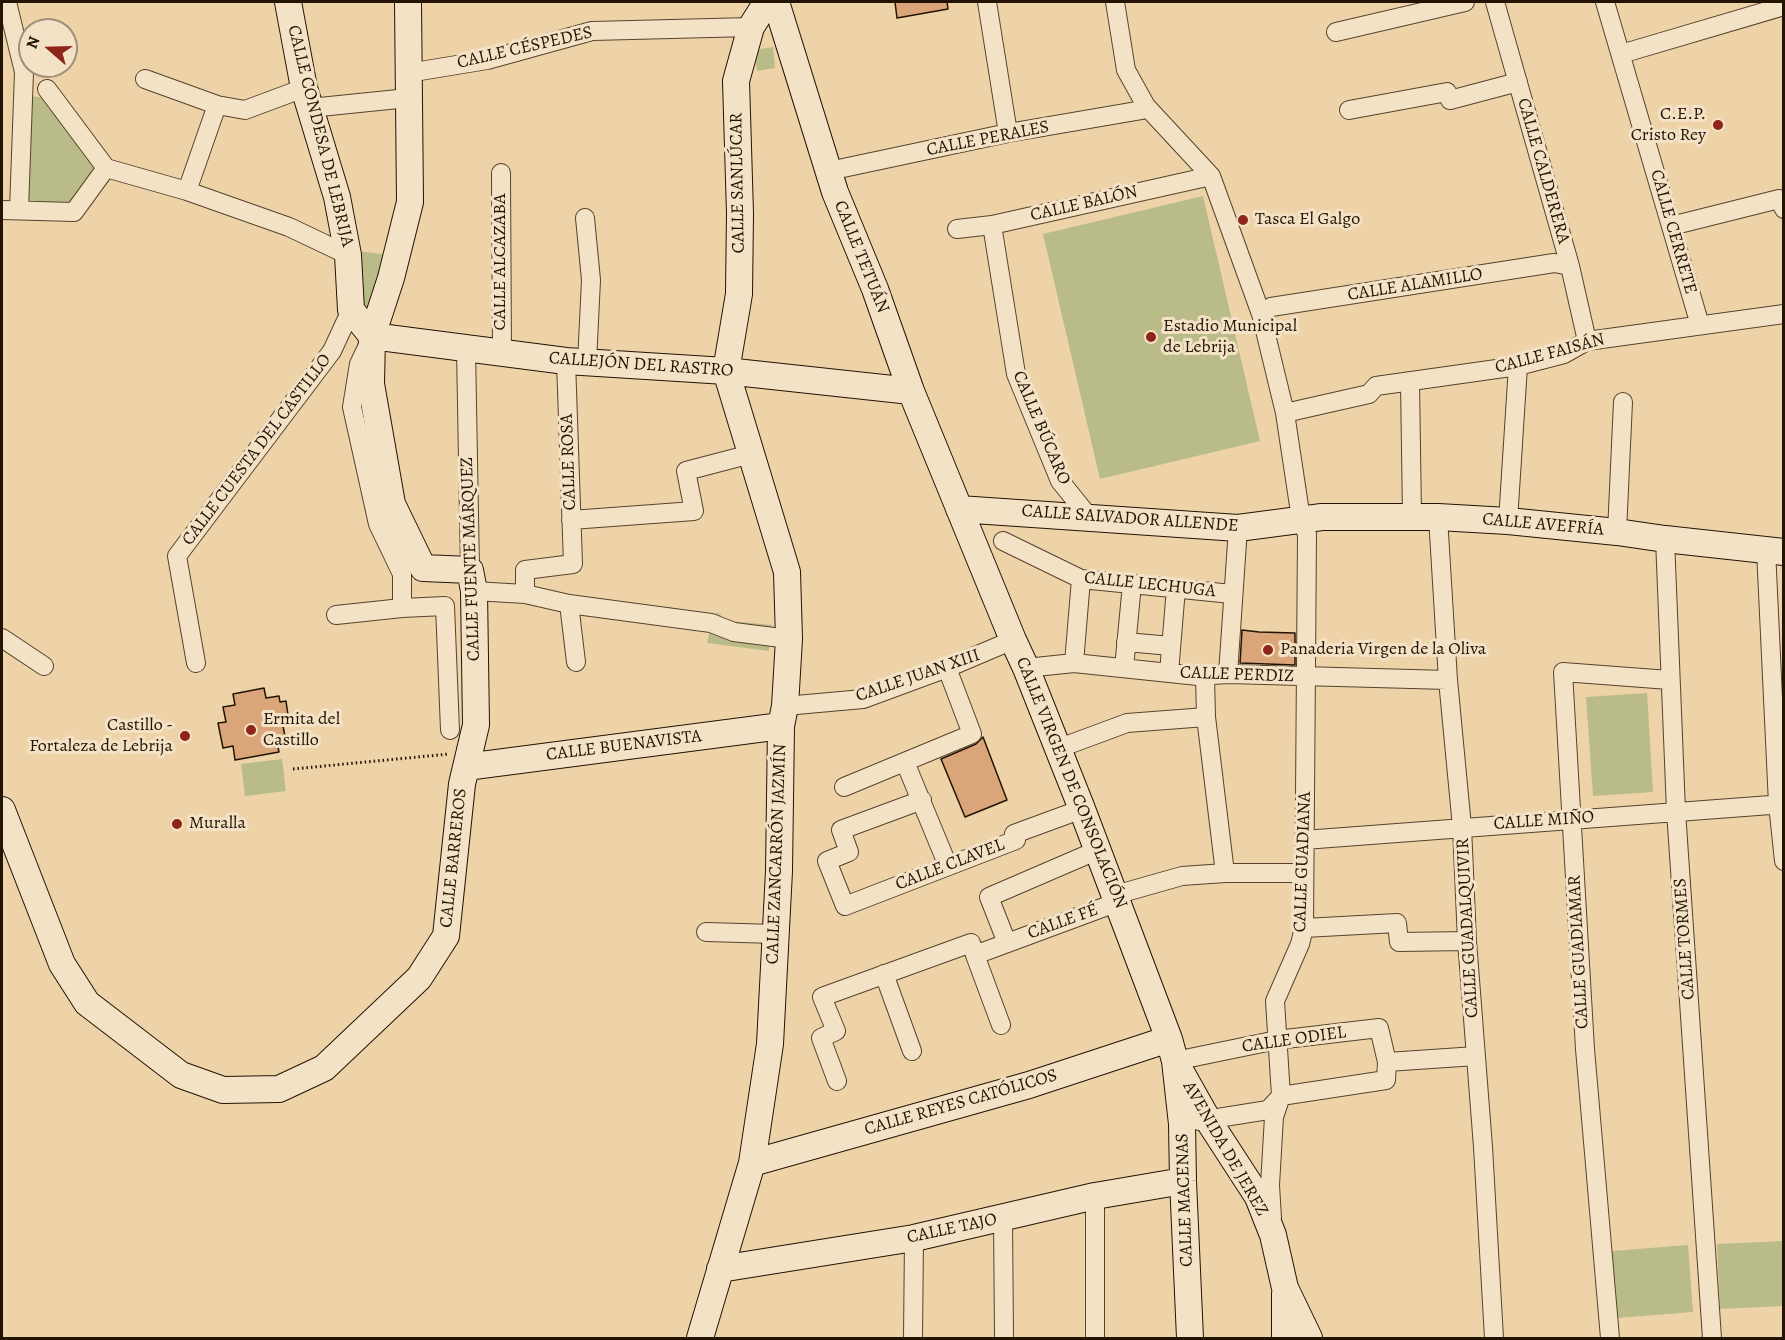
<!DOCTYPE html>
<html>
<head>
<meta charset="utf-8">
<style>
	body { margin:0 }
	#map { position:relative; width:1785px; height:1340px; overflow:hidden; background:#eed3a9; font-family:Alegreya,serif }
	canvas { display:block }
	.frame { position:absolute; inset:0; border:3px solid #231303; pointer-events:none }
	.north { position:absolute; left:18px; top:18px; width:60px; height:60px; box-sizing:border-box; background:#f4e2c7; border:2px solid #a08f79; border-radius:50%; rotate:290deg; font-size:16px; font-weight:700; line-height:24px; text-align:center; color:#231303 }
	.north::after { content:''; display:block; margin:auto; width:21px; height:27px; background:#8f2418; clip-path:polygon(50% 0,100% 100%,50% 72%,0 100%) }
</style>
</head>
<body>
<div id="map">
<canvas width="1785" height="1340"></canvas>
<div class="frame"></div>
<div class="north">N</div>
</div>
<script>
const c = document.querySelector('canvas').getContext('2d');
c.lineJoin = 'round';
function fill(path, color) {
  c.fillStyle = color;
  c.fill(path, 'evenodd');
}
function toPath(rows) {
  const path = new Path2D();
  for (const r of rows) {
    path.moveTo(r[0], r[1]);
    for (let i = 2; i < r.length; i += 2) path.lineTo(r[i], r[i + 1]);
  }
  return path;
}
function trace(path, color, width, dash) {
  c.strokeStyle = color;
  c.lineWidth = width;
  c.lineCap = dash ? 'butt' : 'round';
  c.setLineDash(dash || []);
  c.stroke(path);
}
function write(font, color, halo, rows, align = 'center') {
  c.font = font + ' Alegreya,serif';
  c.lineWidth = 6;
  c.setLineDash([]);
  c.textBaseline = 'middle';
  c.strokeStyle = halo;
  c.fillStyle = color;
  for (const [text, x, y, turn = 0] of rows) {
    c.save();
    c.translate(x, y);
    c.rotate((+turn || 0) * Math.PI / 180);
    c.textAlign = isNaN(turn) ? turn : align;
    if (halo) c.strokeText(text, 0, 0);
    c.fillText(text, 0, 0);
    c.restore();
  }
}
const green = toPath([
	[773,47,775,68,757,71,754,50],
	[30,96,48,98,99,168,71,206,25,203],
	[1203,196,1260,441,1100,479,1043,234],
	[357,251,390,255,376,311,365,309],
	[714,613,721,614,720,620,772,625,769,651,707,643],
	[1647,693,1653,792,1593,796,1586,697],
	[282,759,286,791,245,796,241,764],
	[1783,1241,1783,1306,1720,1309,1717,1244],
	[1688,1245,1693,1312,1617,1318,1612,1251]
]);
const building = toPath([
	[895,2,947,2,948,9,897,18,895,2],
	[1242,630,1259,632,1295,633,1295,665,1240,663,1242,630],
	[264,688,266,698,279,696,280,702,286,701,288,715,281,716,285,736,276,738,279,752,235,760,233,746,223,748,218,723,226,722,223,707,235,705,233,694,264,688],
	[983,737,1007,800,965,817,941,759,976,744,983,737]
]);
const path = toPath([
	[293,769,449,754]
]);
const street = toPath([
	[7,2,24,72,19,210],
	[987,2,1008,133],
	[1115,2,1126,70,1146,106,1211,176,1261,314,1285,413,1301,519,1307,534,1304,928,1300,944,1275,1001,1281,1096,1274,1117,1270,1185,1272,1218],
	[1495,2,1570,266,1587,341],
	[1605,2,1700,325],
	[1336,32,1465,2],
	[1621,54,1784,6],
	[408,73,487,60,592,31,751,27],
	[145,79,217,105,245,110,304,88],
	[47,89,106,168,187,191,289,227,348,255],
	[310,108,408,98],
	[1349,110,1447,92,1450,100,1518,82],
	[829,171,1008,133,1148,109],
	[501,173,502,352],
	[187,191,217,105],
	[2,210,74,212,106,168],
	[585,218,591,280,587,362],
	[992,225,1016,374,1060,481,1089,517],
	[1671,226,1779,199,1784,209],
	[957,229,992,225,1211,176],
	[1261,314,1271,307,1554,263,1570,266],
	[369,343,359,364,352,407,378,524,402,574,402,608],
	[466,349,470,570],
	[1410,382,1412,516],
	[1285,413,1369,394,1376,386,1518,366,1564,354,1587,341,1784,314],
	[1438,517,1448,680,1462,827,1467,941,1483,1147,1494,1338],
	[571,520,694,511,686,471,751,454],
	[1508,521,1518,366],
	[1617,532,1623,402],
	[1665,539,1676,811,1712,1338],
	[1003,541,1081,579,1232,594],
	[1766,550,1778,804,1784,861],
	[474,591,525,594,569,604,711,623,734,632,789,639],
	[525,594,525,570,573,564,566,361],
	[569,604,576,662],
	[336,615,402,608,445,606,450,730],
	[2,638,44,666],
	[1126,642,1171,646],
	[196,663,177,556,332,351,351,310],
	[1074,663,1081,579],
	[1026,668,1074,663,1198,676,1228,674,1448,680],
	[1124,668,1132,584],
	[1169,673,1176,588],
	[1228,674,1238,528],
	[1205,676,1206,717,1225,873],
	[785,706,863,699,947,668,1013,640],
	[1057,749,1127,723,1206,717],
	[905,762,948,866],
	[844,787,972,734,947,668],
	[922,800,841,830,849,852,827,861,845,906,1016,840,1014,834,1082,809],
	[1304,840,1784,804],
	[1115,895,1182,876,1225,873,1304,873],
	[1304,928,1397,923,1399,942,1467,941],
	[706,932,776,934],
	[1007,943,989,897,1098,850],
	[975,955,1001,1025],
	[884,974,912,1051],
	[1175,1061,1277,1040,1379,1028,1387,1062],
	[837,1081,821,1038,836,1031,822,997,971,943,975,955,1118,902],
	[1199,1121,1268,1110,1281,1096,1386,1080,1387,1062,1476,1056],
	[1095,1196,1095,1338],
	[1003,1218,1004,1338],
	[913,1338,914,1238],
	[1610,1338,1585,1049,1563,672,1669,680]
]);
const secondary = toPath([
	[288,2,304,88,337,197,348,255,351,310,372,336],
	[776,2,835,192,875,289,911,391,1013,640,1026,668,1082,809,1169,1039,1175,1061,1182,1124,1183,1181,1190,1338],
	[372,336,566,361,726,371,911,391],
	[959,509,1238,528,1322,517,1438,517,1508,521,1617,532,1665,539,1784,552],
	[466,767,781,726],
	[2,810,62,964,87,1003,181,1075,223,1090,279,1089,324,1068,419,978,446,936,462,784,476,725,474,591,470,570,423,568,392,504,371,384,372,336,391,278,410,202,408,2],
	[1181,1072,1208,1120,1258,1197,1273,1235,1285,1288,1309,1338],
	[752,1163,1029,1085,1169,1039],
	[720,1269,914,1238,1095,1196,1183,1181],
	[700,1338,752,1163,770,1044,779,871,781,726,785,706,789,639,787,572,726,371,739,294,740,213,736,81,751,27,767,2],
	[1285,1338,1285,1294]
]);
const markers = [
	[1718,125,6,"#8f2418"],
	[1243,220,6,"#8f2418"],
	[1151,337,6,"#8f2418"],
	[1268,650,6,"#8f2418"],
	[251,730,6,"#8f2418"],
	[185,736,6,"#8f2418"],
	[177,824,6,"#8f2418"]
];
const streetNames = [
	["CALLE CÉSPEDES",525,48,-13],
	["CALLE CONDESA DE LEBRIJA",320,136,76],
	["CALLE PERALES",988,139,-11],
	["CALLE CALDERERA",1543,171,74],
	["CALLE SANLÚCAR",738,183,-91],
	["CALLE BALÓN",1084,204,-13],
	["CALLE CERRETE",1673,232,74],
	["CALLE TETUÁN",861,257,68],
	["CALLE ALCAZABA",501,262,-90],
	["CALLE ALAMILLO",1415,285,-9],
	["CALLE FAISÁN",1550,354,-15],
	["CALLEJÓN DEL RASTRO",641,365,4],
	["CALLE BÚCARO",1041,428,67],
	["CALLE CUESTA DEL CASTILLO",257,450,-53],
	["CALLE ROSA",569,462,-92],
	["CALLE SALVADOR ALLENDE",1130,519,4],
	["CALLE AVEFRÍA",1543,525,5],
	["CALLE FUENTE MÁRQUEZ",471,559,-92],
	["CALLE LECHUGA",1150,585,6],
	["CALLE PERDIZ",1237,675,2],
	["CALLE JUAN XIII",918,676,-19],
	["CALLE BUENAVISTA",624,746,-7],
	["CALLE VIRGEN DE CONSOLACIÓN",1071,783,68],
	["CALLE MIÑO",1544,821,-4],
	["CALLE ZANCARRÓN JAZMÍN",777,854,-88],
	["CALLE BARREROS",454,858,-84],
	["CALLE GUADIANA",1303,862,-88],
	["CALLE CLAVEL",950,865,-21],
	["CALLE FÉ",1063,922,-20],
	["CALLE GUADALQUIVIR",1468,928,-93],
	["CALLE TORMES",1685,939,-94],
	["CALLE GUADIAMAR",1579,952,-93],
	["CALLE ODIEL",1294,1040,-8],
	["CALLE REYES CATÓLICOS",961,1103,-16],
	["AVENIDA DE JEREZ",1225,1149,60],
	["CALLE MACENAS",1185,1200,-92],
	["CALLE TAJO",952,1229,-12]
];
const poiNames = [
	["C.E.P.",1706,115,"right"],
	["Cristo Rey",1706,136,"right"],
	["Tasca El Galgo",1255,220],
	["Estadio Municipal",1163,327],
	["de Lebrija",1163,348],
	["Panaderia Virgen de la Oliva",1280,650],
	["Ermita del",263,720],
	["Castillo",263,741],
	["Castillo -",173,726,"right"],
	["Fortaleza de Lebrija",173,747,"right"],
	["Muralla",189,824]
];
fill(green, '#b9bc88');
fill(building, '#d9a579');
trace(building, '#231303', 1.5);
trace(street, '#56432c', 20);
trace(secondary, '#231303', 28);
trace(path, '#231303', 3, [1.5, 3]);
trace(street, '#f4e2c7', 18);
trace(secondary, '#f4e2c7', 26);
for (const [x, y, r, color] of markers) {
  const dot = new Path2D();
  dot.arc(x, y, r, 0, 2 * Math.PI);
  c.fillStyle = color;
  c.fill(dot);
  trace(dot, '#f4e2c7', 2);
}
write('18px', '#231303', '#f4e2c7', streetNames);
write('18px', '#231303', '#f4e2c7', poiNames, 'left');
</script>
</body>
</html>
